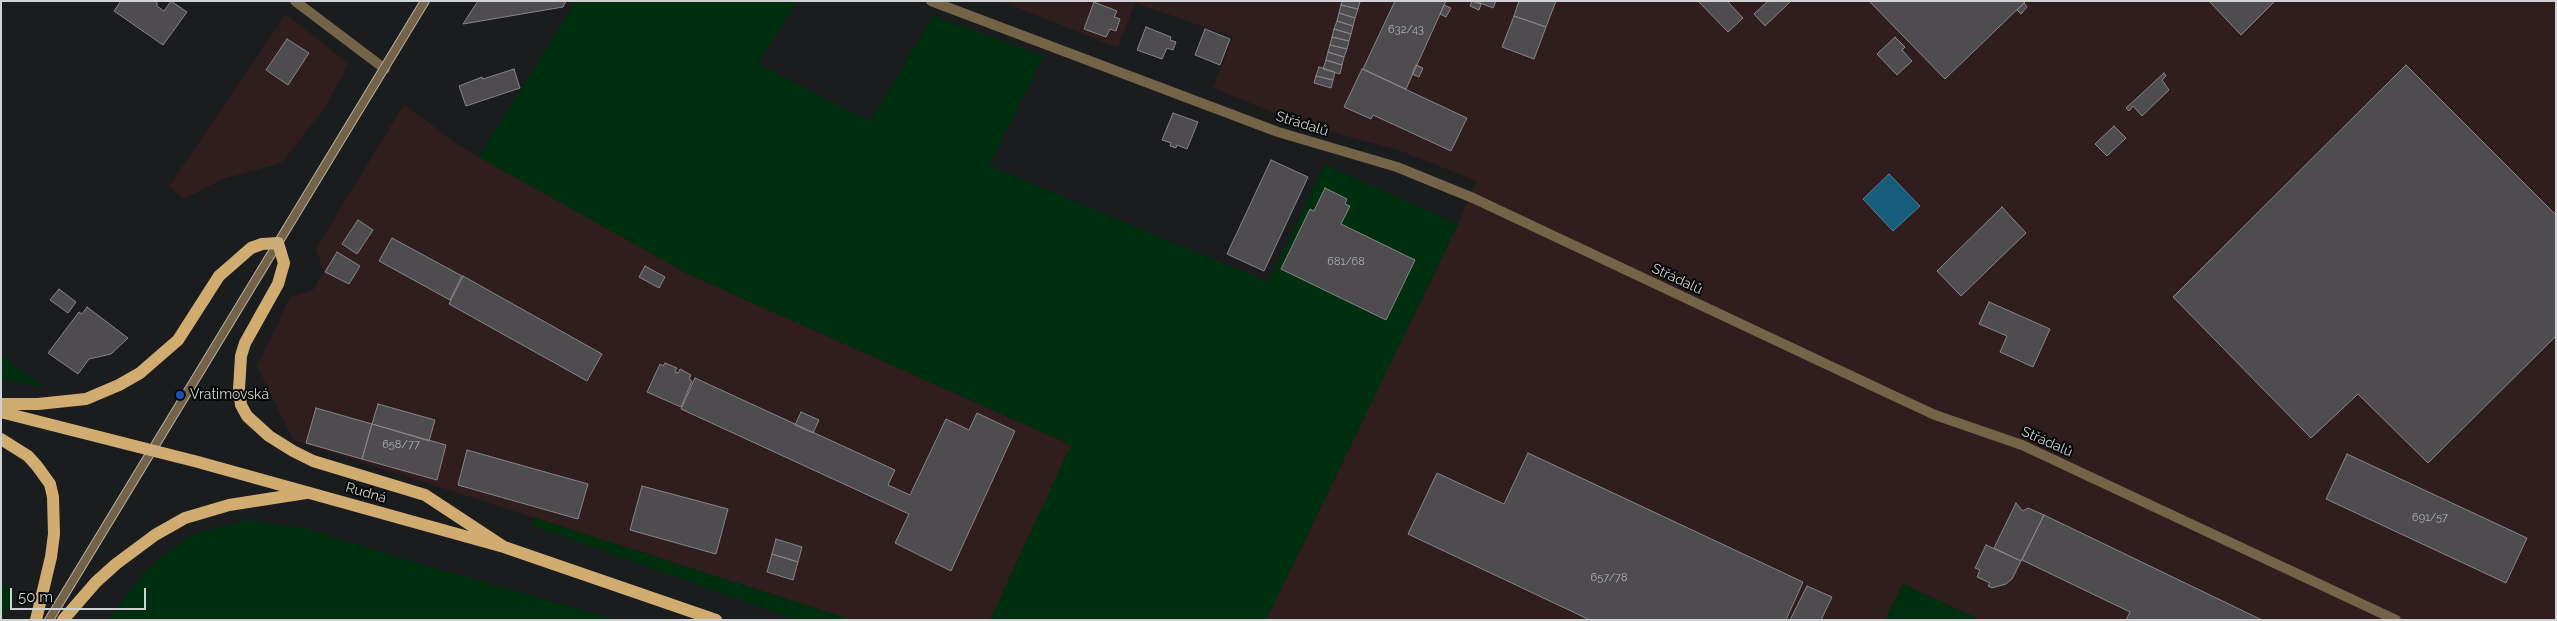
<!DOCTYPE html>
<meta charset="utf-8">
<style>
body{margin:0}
#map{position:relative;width:2557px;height:621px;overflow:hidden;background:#1a1c1e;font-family:Raleway,sans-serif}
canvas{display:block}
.frame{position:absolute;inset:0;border:2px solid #d0d1d3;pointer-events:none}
.scale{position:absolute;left:10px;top:588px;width:136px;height:22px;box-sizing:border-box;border:2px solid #d0d1d3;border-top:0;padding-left:6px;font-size:15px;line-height:18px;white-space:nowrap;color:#d0d1d3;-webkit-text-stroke:4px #060707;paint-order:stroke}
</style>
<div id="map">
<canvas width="2557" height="621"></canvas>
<div class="frame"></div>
<div class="scale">50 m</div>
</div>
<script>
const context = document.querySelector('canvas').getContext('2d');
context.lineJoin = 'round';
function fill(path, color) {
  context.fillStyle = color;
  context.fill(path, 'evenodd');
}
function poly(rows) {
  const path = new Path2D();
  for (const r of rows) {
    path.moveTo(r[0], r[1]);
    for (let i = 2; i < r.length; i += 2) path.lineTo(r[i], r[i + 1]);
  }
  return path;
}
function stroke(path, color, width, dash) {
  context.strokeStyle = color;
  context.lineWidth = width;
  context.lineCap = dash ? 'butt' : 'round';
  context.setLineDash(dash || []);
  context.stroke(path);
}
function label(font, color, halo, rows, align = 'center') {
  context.font = font + ' Raleway,sans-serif';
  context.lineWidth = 4;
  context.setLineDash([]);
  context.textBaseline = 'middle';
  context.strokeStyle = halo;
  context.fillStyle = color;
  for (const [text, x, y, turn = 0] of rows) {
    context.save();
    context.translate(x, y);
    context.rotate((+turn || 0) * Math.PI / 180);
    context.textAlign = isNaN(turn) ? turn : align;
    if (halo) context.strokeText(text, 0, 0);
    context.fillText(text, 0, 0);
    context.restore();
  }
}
fill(poly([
 [1001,1,2556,1,2556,620,1980,620,1903,584,1885,620,1266,620,1458,224,1477,181,1398,150,1301,124,1213,88,1233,37,1135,3,1118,48],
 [286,14,349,64,325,107,282,163,223,179,184,199,169,186],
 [404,104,458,145,688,274,1071,445,990,620,852,620,293,440,257,366,290,297,313,290,324,272,316,249]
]), '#301d1e');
fill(poly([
 [576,1,797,1,758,64,870,122,933,16,1044,56,989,166,1268,282,1325,165,1458,224,1266,620,990,620,1071,445,688,274,479,157],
 [1,355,45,388,1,378],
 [535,518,852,620,797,620,531,525],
 [247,520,307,529,437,569,618,620,108,620,146,570,192,535],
 [1,582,15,595,2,620,1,620],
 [1903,584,1980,620,1885,620]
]), '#002f0f');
const water = poly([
 [1889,174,1920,206,1893,231,1863,199,1889,174]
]);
fill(water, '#185c7c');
stroke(water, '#4f7f96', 1);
const building = poly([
 [121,1,157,1,157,6,164,11,171,1,187,12,163,45,114,11,121,1],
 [478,1,566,1,563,7,463,24,478,1],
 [1342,1,1356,1,1360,2,1358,9,1341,5,1342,1],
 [1395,1,1446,1,1406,89,1363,69,1395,1],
 [1472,1,1481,4,1479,10,1470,6,1472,1],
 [1475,1,1496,1,1493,8,1475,1],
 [1519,1,1556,1,1546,27,1514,16,1519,1],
 [1698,1,1727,1,1743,18,1728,32,1698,1],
 [1768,1,1791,1,1765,26,1754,14,1768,1],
 [1869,1,2026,1,1945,79,1869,1],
 [2209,1,2275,1,2241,35,2209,1],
 [1094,2,1117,11,1114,17,1120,19,1116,31,1110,29,1106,37,1084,29,1094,2],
 [2024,3,2027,7,2021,14,2017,10,2024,3],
 [1341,5,1358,9,1355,18,1339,13,1341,5],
 [1444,5,1451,8,1446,17,1440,14,1444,5],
 [1339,13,1355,18,1353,26,1337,21,1339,13],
 [1514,16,1546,27,1534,59,1502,47,1514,16],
 [1337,21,1353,26,1351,34,1334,29,1337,21],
 [1146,27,1171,37,1170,40,1176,42,1173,50,1167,48,1162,59,1137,50,1146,27],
 [1205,29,1230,39,1220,65,1195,55,1205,29],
 [1334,29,1351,34,1349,41,1332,37,1334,29],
 [1332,37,1349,41,1347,49,1330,45,1332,37],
 [1895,37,1905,47,1902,50,1912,61,1897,75,1877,54,1895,37],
 [287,39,309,53,288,85,266,70,287,39],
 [1330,45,1347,49,1344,57,1328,52,1330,45],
 [1328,52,1344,57,1342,65,1326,60,1328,52],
 [1326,60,1342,65,1340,74,1323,69,1326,60],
 [1416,65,1423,68,1419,77,1412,74,1416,65],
 [2406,65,2556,215,2556,336,2428,463,2358,394,2311,438,2173,297,2406,65],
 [1319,67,1335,72,1333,80,1316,76,1319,67],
 [514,69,520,88,466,106,459,86,482,77,483,79,514,69],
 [1362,69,1467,118,1451,151,1373,115,1371,119,1344,107,1362,69],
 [2164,73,2166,76,2162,80,2169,90,2142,116,2133,106,2129,111,2126,108,2164,73],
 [1316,76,1333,80,1331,88,1314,83,1316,76],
 [1173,113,1198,122,1187,149,1177,145,1176,148,1170,146,1171,143,1162,140,1173,113],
 [2114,126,2126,138,2107,156,2095,144,2114,126],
 [1271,160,1308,177,1264,271,1227,254,1271,160],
 [1325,188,1347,199,1345,204,1350,206,1341,224,1415,260,1386,320,1281,269,1310,209,1314,211,1325,188],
 [2002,207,2026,233,1961,296,1937,271,2002,207],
 [358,220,373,230,357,254,342,244,358,220],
 [392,238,462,276,450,300,379,261,392,238],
 [337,252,360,266,349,284,325,272,337,252],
 [645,266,665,277,659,288,639,277,645,266],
 [463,276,602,354,587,381,449,304,463,276],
 [59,289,76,302,68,313,50,300,59,289],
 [1989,302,2050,329,2033,367,2000,352,2007,336,1979,324,1989,302],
 [87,307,128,338,111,354,89,359,78,374,48,353,79,312,82,314,87,307],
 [665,363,677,368,675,372,678,373,680,369,691,375,689,379,692,381,681,407,647,392,660,364,663,366,665,363],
 [695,378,895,470,888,485,910,495,946,419,969,430,977,413,1015,431,951,571,895,543,909,514,681,409,695,378],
 [378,404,435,420,429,441,372,424,378,404],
 [316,408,372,424,362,459,306,443,316,408],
 [801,412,819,420,813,433,795,425,801,412],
 [372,424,446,445,437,480,362,459,372,424],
 [467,450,588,484,578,519,458,485,467,450],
 [1528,453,1803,582,1786,620,1590,620,1408,534,1437,473,1504,504,1528,453],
 [2347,454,2527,538,2506,583,2326,499,2347,454],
 [642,486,728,509,716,554,630,530,642,486],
 [2016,503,2023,511,2028,508,2044,515,2021,561,1994,548,2016,503],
 [2044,515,2262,620,2126,620,2130,612,2022,560,2044,515],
 [776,539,802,547,798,562,772,554,776,539],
 [1986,545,2021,561,2012,579,2006,584,1992,588,1988,586,1990,583,1977,577,1980,570,1975,568,1986,545],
 [772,554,798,562,793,580,767,572,772,554],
 [1807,586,1832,597,1821,620,1790,620,1807,586]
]);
fill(building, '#4e4c4f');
stroke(building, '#878589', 1);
stroke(poly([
 [295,1,385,69],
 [931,1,1278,132,1397,167,1473,198,1894,396,1935,415,2022,445,2396,620]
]), '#746347', 10);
stroke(poly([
 [49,620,425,1]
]), '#746347', 10);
stroke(poly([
 [1,404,38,404,86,399,119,385,140,373,178,340,219,276,251,248,262,244,278,243,284,263,278,284,245,343,241,356,239,389,241,405,247,416,269,436,293,451,313,461,425,495,504,547],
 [1,412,198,462,504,547,716,620],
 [1,439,28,456,37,466,50,484,53,497,54,534,51,557,36,620],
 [63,620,96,582,116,564,155,535,185,518,229,505,306,493]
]), '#d0ac70', 12);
stroke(poly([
 [44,620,420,1],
 [54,620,430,1]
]), '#afb0b2', 1);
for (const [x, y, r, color] of [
 [180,395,5,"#1a4fb4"]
]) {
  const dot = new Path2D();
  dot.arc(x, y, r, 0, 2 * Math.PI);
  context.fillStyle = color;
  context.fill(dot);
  stroke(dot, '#060707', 2);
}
label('11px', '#b0b0b2', null, [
 ["632/43",1406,30],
 ["681/68",1346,262],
 ["658/77",401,445],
 ["691/57",2430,518],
 ["657/78",1609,578]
]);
label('14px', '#d0d1d3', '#060707', [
 ["Střádalů",1302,124,17],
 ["Střádalů",1677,279,25],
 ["Střádalů",2047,442,24],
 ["Rudná",366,493,16]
]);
label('14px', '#d0d1d3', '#060707', [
 ["Vratimovská",190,395]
], 'left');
</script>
